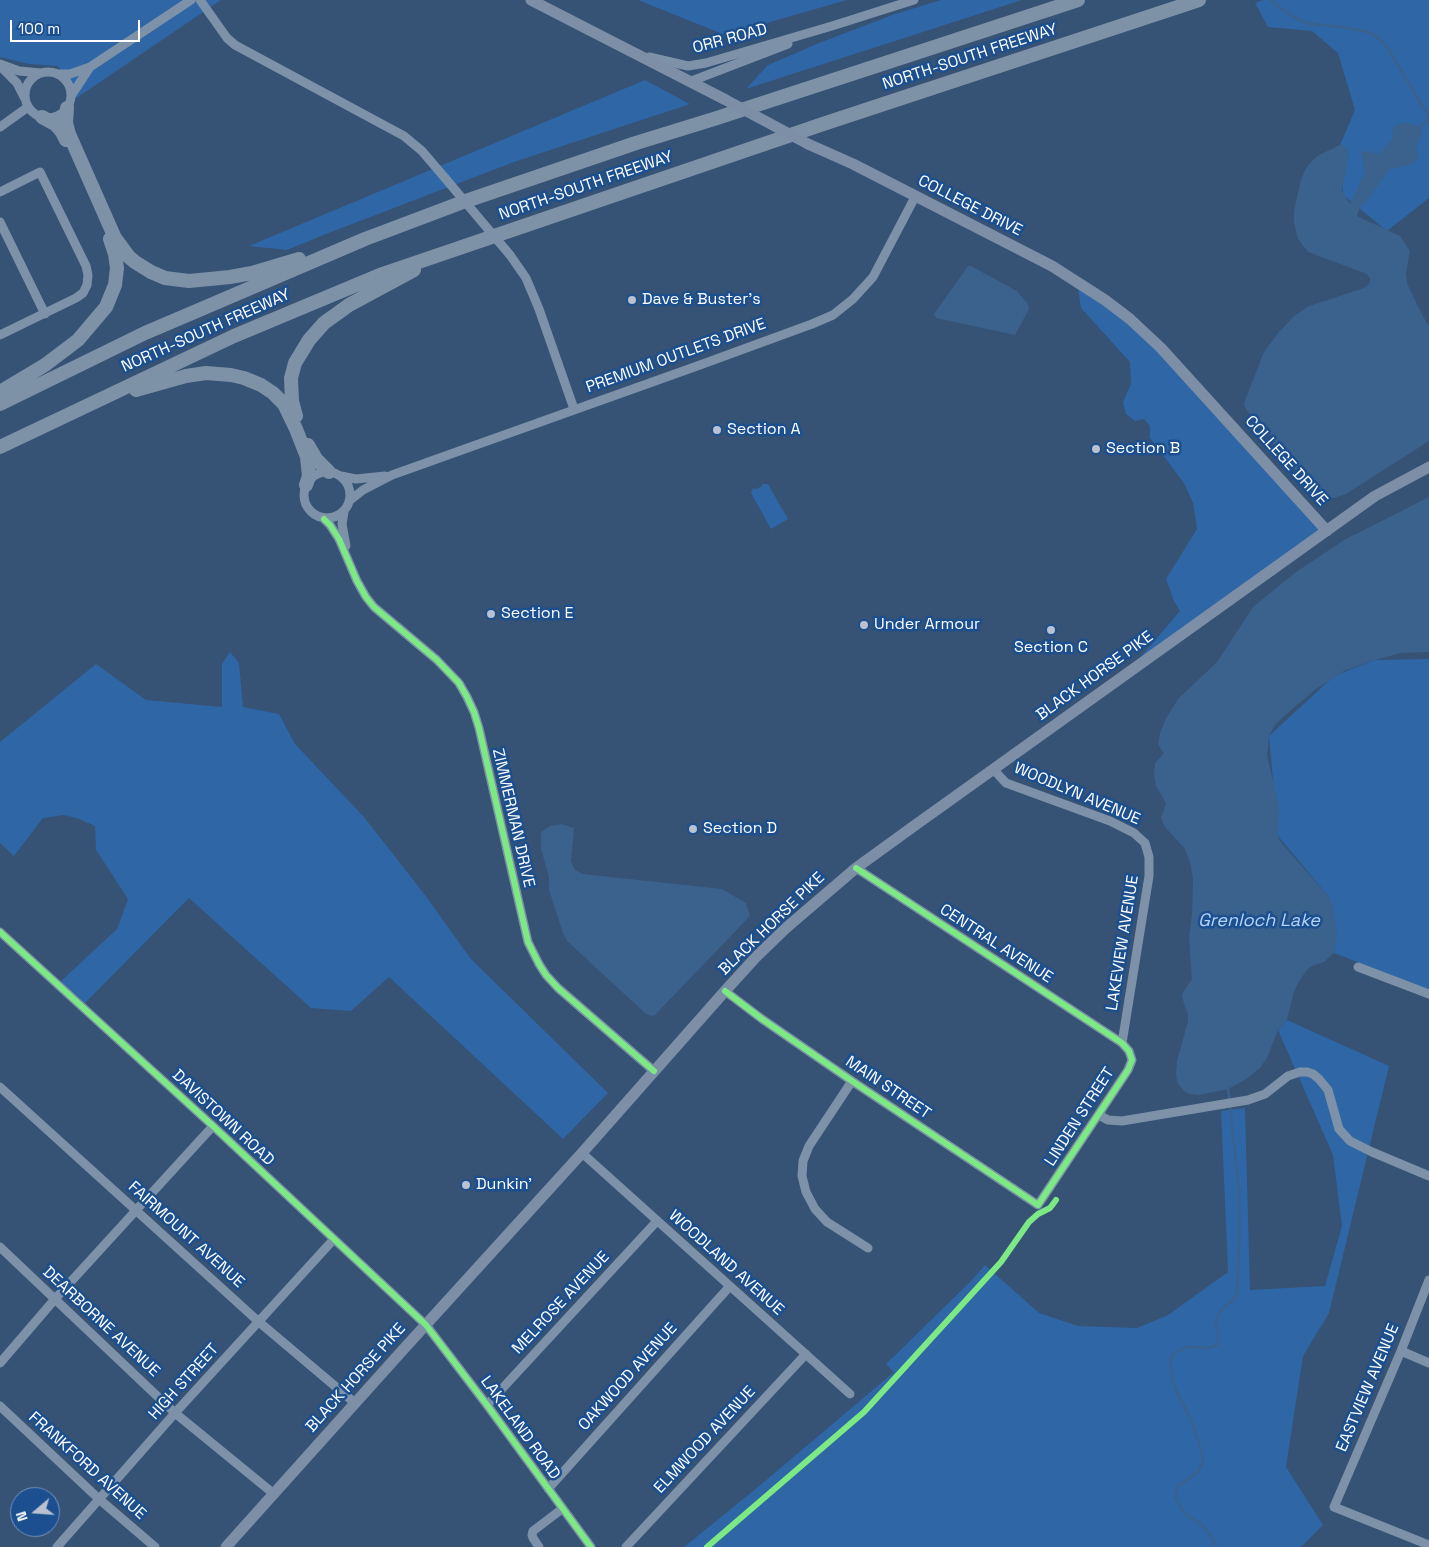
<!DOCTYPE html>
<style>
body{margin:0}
#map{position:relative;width:1429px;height:1547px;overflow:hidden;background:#365274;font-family:"Space Grotesk",sans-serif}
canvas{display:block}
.north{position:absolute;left:10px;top:1487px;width:50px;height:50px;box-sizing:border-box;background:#1b4f8f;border:1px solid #7695bc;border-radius:50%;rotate:252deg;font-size:14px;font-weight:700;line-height:20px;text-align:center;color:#fff}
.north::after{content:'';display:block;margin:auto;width:18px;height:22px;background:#b9c2ce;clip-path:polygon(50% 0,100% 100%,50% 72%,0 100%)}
.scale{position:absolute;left:10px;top:20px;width:130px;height:22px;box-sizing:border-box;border:2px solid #fff;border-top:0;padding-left:6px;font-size:15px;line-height:18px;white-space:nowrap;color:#fff;-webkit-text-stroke:4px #1b4f8f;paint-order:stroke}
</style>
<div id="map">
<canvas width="1429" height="1547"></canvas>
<div class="north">N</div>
<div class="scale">100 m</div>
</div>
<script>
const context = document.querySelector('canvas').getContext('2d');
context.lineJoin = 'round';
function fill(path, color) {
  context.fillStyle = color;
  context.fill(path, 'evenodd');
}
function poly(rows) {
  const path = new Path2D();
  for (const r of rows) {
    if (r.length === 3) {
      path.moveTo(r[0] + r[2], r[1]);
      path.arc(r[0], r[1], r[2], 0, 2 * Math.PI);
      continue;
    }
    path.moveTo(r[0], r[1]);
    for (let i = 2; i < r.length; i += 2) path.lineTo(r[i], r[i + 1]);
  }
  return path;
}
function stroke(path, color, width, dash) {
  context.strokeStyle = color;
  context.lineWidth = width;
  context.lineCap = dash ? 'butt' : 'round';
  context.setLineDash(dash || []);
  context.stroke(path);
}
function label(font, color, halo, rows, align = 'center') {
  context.font = font + ' "Space Grotesk",sans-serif';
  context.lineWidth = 5;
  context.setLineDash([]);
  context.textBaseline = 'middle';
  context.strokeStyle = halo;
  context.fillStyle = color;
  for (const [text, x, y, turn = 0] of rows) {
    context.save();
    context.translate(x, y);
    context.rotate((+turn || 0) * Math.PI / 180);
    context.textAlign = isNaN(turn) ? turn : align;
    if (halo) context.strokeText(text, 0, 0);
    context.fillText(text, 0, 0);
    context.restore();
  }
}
fill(poly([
 [0,0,221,0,75,99,58,66,29,64,0,57],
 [638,0,847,0,725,35],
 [941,0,1022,0,746,89,768,65,819,43,895,14],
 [1263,0,1429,0,1429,198,1387,231,1343,195,1340,145,1355,110,1338,53,1312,31,1268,27,1255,3],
 [645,80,690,104,514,162,326,234,287,250,249,246],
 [1077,282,1130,319,1327,531,1127,673,1180,611,1174,601,1166,579,1197,529,1193,503,1184,483,1150,438,1150,426,1144,419,1135,421,1126,414,1123,402,1131,384,1130,362,1081,308],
 [762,484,768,484,788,519,771,529,751,493,753,488,756,489,762,486],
 [230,652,239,663,243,707,279,714,295,744,364,817,425,895,471,959,608,1093,563,1139,389,977,351,1011,311,1008,189,898,85,1003,60,982,117,929,128,899,96,850,95,826,77,818,64,815,43,818,14,856,0,843,0,742,96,664,146,700,222,707,222,664],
 [1429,659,1429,990,1334,953,1329,897,1278,836,1269,736,1334,676,1375,660],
 [1287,1020,1389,1066,1329,1313,1303,1356,1286,1467,1323,1525,1301,1547,684,1547,758,1487,894,1372,886,1364,972,1280,985,1265,1039,1313,1078,1326,1137,1328,1168,1315,1228,1272,1221,1111,1245,1108,1250,1290,1325,1286,1342,1226,1333,1155,1278,1030]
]), '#2f66a5');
fill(poly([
 [1406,123,1419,126,1421,129,1422,134,1418,142,1416,147,1418,157,1415,162,1410,165,1390,169,1367,200,1360,207,1357,216,1400,236,1410,251,1406,273,1407,283,1421,313,1429,326,1429,441,1346,494,1334,498,1325,497,1312,488,1274,446,1267,426,1249,413,1245,407,1244,403,1264,352,1278,333,1294,316,1309,306,1364,288,1369,284,1370,279,1367,274,1308,252,1298,239,1294,223,1294,211,1300,184,1304,172,1308,165,1317,156,1340,145,1343,145,1347,150,1349,156,1342,188,1342,192,1350,204,1365,172,1361,152,1370,151,1372,153,1377,154,1382,151,1392,140,1393,135,1392,131,1395,125],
 [968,266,971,266,1017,291,1028,304,1029,309,1015,335,936,318,934,314],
 [1429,497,1429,652,1401,653,1375,660,1344,671,1316,689,1292,709,1275,725,1269,736,1267,755,1279,806,1278,836,1280,841,1329,897,1333,907,1337,936,1334,953,1324,962,1312,966,1307,970,1298,983,1294,992,1287,1020,1278,1030,1267,1058,1260,1068,1245,1080,1228,1089,1199,1095,1190,1094,1184,1091,1179,1085,1177,1082,1176,1073,1177,1061,1188,1021,1188,1015,1183,1000,1182,994,1192,979,1189,938,1192,913,1193,879,1190,862,1185,849,1165,827,1161,818,1166,803,1156,786,1154,775,1155,763,1164,753,1158,744,1160,733,1166,718,1178,699,1217,662,1253,607,1296,572,1344,540],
 [562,824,574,828,571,861,575,870,583,874,722,889,746,903,750,916,654,1016,646,1014,567,941,563,933,549,890,549,878,541,848,541,832,550,826]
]), '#3b618d');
stroke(poly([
 [1270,0,1290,15,1309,24,1343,27,1368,32,1374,35,1386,45,1429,117],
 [1418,129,1429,119],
 [1216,1547,1211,1536,1201,1524,1187,1515,1181,1508,1175,1496,1178,1486,1197,1473,1203,1462,1202,1454,1193,1424,1174,1386,1172,1377,1170,1361,1173,1354,1186,1347,1208,1348,1217,1345,1219,1337,1216,1326,1216,1319,1222,1309,1233,1300,1237,1293,1239,1244,1239,1191,1228,1087]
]), '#3b618d', 2.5);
stroke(poly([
 [200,0,227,38,235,45,404,136,422,151,445,178],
 [649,57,688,66,706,63,832,26,914,0],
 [0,64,19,71,41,73],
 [0,66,17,83,24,97],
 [48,95,23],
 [57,74,70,74,90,67,191,0],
 [689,82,788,44],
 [71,96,90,67],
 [0,127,28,107],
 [0,192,40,172,86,266,88,275,87,285,83,293,76,298,0,335],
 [0,222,45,314],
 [510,255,526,278,539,309,574,409],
 [327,495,23],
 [341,476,356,479,385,476],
 [349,501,363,490,392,475,700,365,812,324,833,315,853,299,873,277,915,197],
 [344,512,342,524,346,546],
 [324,519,330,525,339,539,357,581,366,597,374,607,437,660,459,683,467,697,474,712,479,728,528,942,539,964,546,975,558,988,654,1071],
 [993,769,1006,783,1110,821,1134,833,1145,843,1149,857,1149,876,1122,1043],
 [0,932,213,1126,426,1325,487,1405,591,1547],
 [1358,967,1429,994],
 [725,991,762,1019,852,1081,1038,1205,1128,1070,1132,1060,1129,1051,1122,1043,856,868],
 [852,1081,809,1146,803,1161,802,1176,806,1192,815,1209,827,1222,868,1248],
 [0,1087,259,1322,355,1403],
 [1099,1115,1108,1120,1122,1121,1248,1100,1265,1094,1288,1076,1300,1072,1307,1072,1313,1074,1319,1079,1328,1090,1339,1129,1350,1141,1372,1152,1429,1176],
 [582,1153,850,1394],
 [0,1247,175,1413,274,1494],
 [1429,1280,1401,1351,1334,1507,1429,1545],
 [1401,1351,1429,1363],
 [0,1363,55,1299,213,1126],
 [487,1405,657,1221],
 [0,1406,99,1499,155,1547],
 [548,1489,730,1286],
 [57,1547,175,1413,334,1239],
 [539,1547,533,1538,532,1535,533,1531,562,1509],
 [626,1547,806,1354]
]), '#7d92a8', 9);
stroke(poly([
 [531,0,724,99],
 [808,144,853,164,1052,266,1105,300,1130,319,1161,348,1327,531],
 [226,1547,401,1352,582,1153,725,991,756,957,786,928,856,868,914,826,1375,496,1429,467]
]), '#7d8ea7', 11);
stroke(poly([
 [67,108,66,123,69,134,115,238,129,257,135,262,151,272,165,278,189,281,230,277,252,273,299,259],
 [42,117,55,124,62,132,66,140],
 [136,390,186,376,206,373,231,375,244,378,261,385,273,393,284,404,296,429,307,457,309,476,306,485],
 [0,392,45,365,78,340,106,307,115,285,117,268,115,254,110,239],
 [0,404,145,333,192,313,365,239,463,202,636,143,717,118,1078,0],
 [296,416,292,401,291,378,295,363,309,340,324,323,349,305,414,270],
 [308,445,316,459,329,472],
 [0,447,234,336,380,275,823,124,1199,0]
]), '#7e92a7', 14);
stroke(poly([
 [445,178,510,255]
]), '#7d92a8', 9);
stroke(poly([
 [724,99,808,144]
]), '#7d8ea7', 11);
stroke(poly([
 [324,519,330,525,339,539,357,581,366,597,374,607,437,660,459,683,467,697,474,712,479,728,528,942,539,964,546,975,558,988,654,1071],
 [0,932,213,1126,426,1325,487,1405,591,1547],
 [725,991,762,1019,852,1081,1038,1205,1128,1070,1132,1060,1129,1051,1122,1043,856,868],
 [707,1547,864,1412,1001,1262,1029,1222,1038,1214,1050,1208,1056,1200]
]), '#7ce984', 6);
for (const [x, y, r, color] of [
 [632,300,5,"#b9c2ce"],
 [717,430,5,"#b9c2ce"],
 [1096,449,5,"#b9c2ce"],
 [491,614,5,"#b9c2ce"],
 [864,625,5,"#b9c2ce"],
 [1051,630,5,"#b9c2ce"],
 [693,829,5,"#b9c2ce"],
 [466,1185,5,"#b9c2ce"]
]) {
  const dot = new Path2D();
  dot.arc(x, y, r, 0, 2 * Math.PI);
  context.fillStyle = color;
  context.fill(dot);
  stroke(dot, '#1b4f8f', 2);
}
label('16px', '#fff', '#1b4f8f', [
 ["ORR ROAD",730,39,-15],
 ["NORTH-SOUTH FREEWAY",970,57,-18],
 ["NORTH-SOUTH FREEWAY",586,186,-19],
 ["COLLEGE DRIVE",970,206,27],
 ["NORTH-SOUTH FREEWAY",206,331,-24],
 ["PREMIUM OUTLETS DRIVE",676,356,-20],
 ["COLLEGE DRIVE",1286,461,48],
 ["BLACK HORSE PIKE",1095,676,-36],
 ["WOODLYN AVENUE",1077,794,23],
 ["ZIMMERMAN DRIVE",513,818,77],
 ["BLACK HORSE PIKE",772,924,-44],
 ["LAKEVIEW AVENUE",1123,943,-81],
 ["CENTRAL AVENUE",996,944,33],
 ["MAIN STREET",888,1088,34],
 ["LINDEN STREET",1080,1117,-57],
 ["DAVISTOWN ROAD",223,1118,43],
 ["FAIRMOUNT AVENUE",186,1235,42],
 ["WOODLAND AVENUE",726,1263,42],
 ["MELROSE AVENUE",561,1303,-47],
 ["DEARBORNE AVENUE",101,1322,43],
 ["OAKWOOD AVENUE",628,1377,-48],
 ["BLACK HORSE PIKE",356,1378,-48],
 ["HIGH STREET",184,1382,-48],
 ["EASTVIEW AVENUE",1368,1388,-67],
 ["LAKELAND ROAD",520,1428,54],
 ["ELMWOOD AVENUE",705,1440,-47],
 ["FRANKFORD AVENUE",87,1466,42]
]);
label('16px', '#fff', '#1b4f8f', [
 ["Dave & Buster's",642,300],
 ["Section A",727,430],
 ["Section B",1106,449],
 ["Section E",501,614],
 ["Under Armour",874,625],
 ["Section C",1051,648,"center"],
 ["Section D",703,829],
 ["Dunkin'",476,1185]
], 'left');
label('italic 18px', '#b5d3f5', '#1b4f8f', [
 ["Grenloch Lake",1259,921]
]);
</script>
